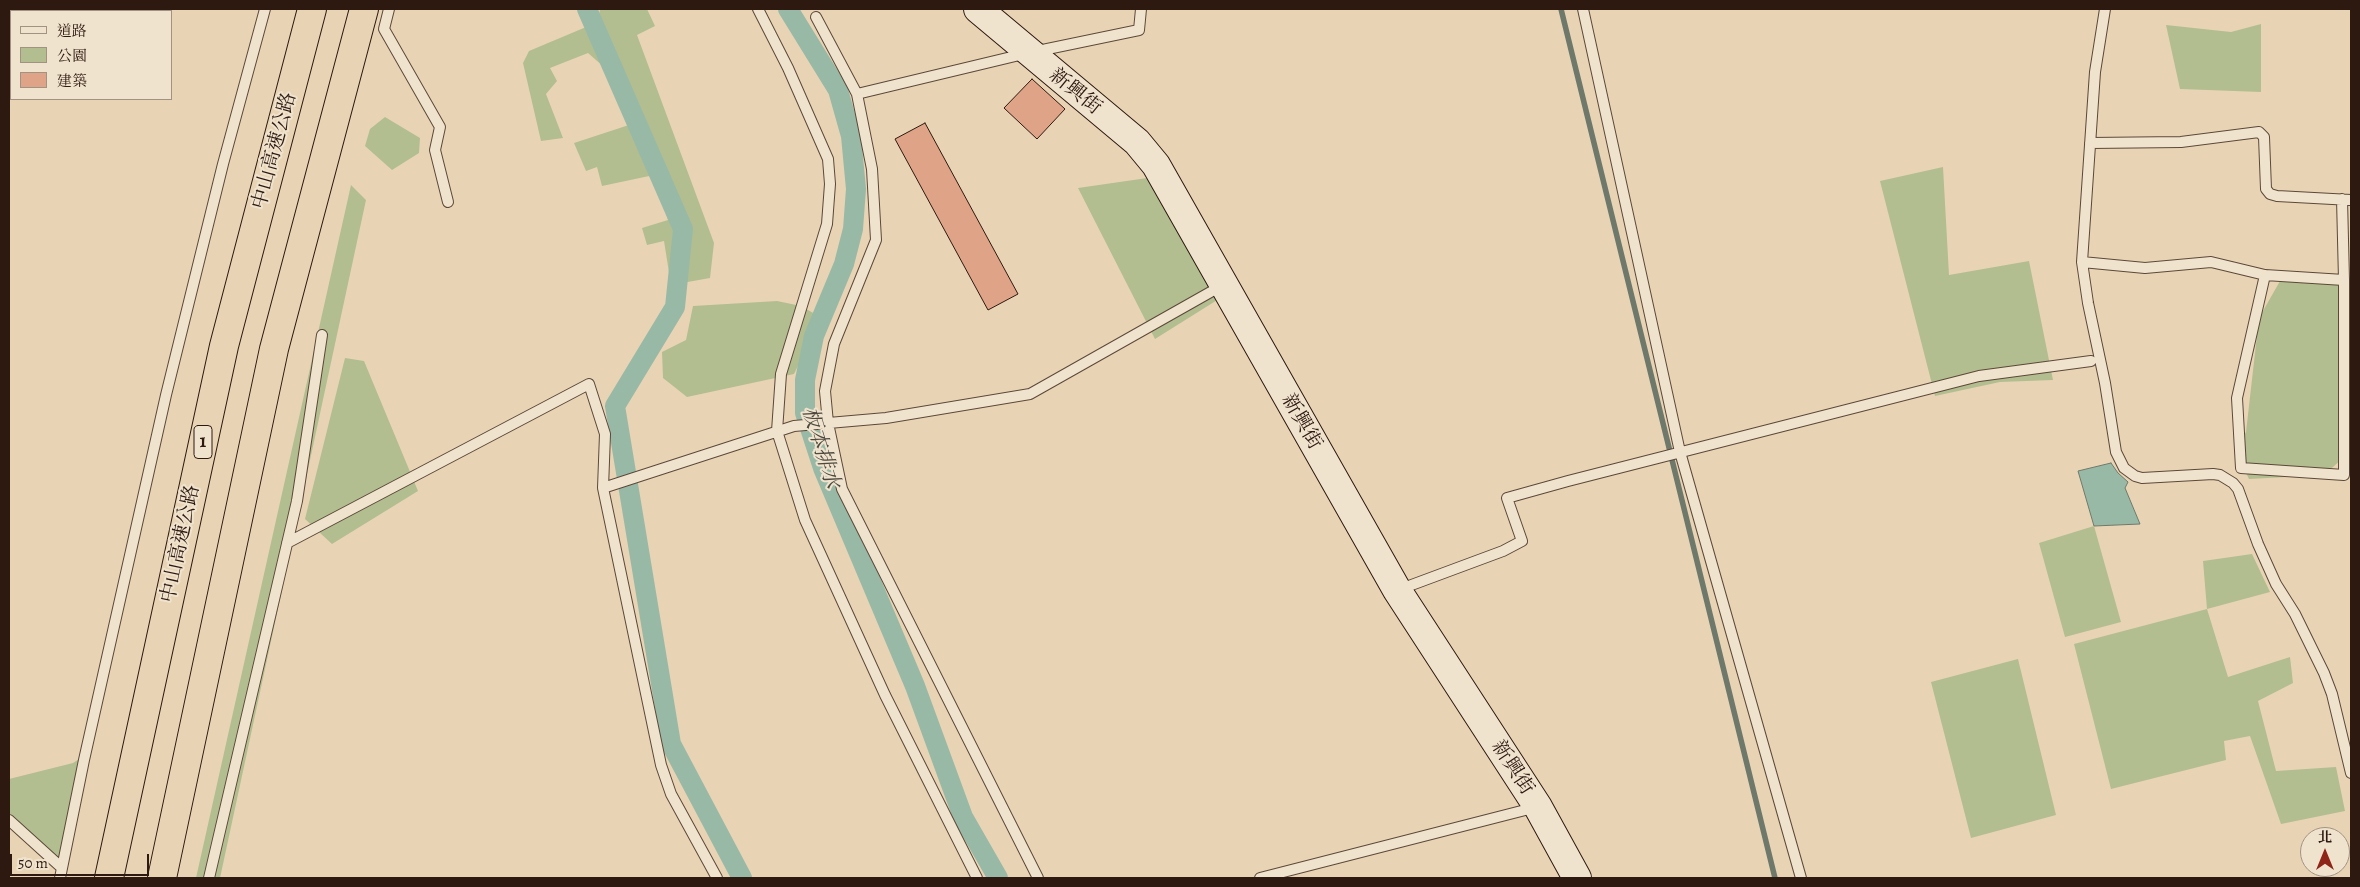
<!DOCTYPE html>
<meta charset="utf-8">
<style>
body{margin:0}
#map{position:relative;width:2360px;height:887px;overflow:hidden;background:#e8d4b4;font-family:Alegreya,"Noto Serif TC",serif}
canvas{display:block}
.frame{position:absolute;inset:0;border:10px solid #2d1910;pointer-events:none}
.legend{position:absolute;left:10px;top:10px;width:162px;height:90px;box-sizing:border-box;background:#f0e3ce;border:1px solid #a29282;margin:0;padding:6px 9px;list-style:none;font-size:15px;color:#2d1910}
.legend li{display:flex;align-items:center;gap:10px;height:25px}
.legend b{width:25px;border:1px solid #a29282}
.north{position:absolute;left:2300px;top:827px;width:50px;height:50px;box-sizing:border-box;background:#f0e3ce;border:1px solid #a29282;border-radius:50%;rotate:0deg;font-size:14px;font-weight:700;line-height:20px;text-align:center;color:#2d1910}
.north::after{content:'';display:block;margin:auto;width:18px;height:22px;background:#8f2418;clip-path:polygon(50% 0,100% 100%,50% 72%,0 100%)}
.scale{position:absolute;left:10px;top:854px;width:139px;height:22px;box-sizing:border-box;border:2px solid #2d1910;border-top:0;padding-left:6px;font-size:15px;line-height:18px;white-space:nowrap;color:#2d1910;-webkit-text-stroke:4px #f0e3ce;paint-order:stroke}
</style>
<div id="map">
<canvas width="2360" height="887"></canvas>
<div class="frame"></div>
<ul class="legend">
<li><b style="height:6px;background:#f0e3ce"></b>道路</li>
<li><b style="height:14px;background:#b2be90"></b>公園</li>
<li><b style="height:14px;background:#dfa388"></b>建築</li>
</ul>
<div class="north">北</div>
<div class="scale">50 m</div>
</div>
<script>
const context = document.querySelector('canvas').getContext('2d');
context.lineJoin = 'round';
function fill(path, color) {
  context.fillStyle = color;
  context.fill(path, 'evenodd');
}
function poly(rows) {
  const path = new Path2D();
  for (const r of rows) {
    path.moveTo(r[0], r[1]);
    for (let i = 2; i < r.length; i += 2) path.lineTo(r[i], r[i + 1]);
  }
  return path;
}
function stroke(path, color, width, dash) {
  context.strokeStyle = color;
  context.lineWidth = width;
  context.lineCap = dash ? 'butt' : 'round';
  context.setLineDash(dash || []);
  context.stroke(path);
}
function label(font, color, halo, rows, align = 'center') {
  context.font = font + ' Alegreya,"Noto Serif TC",serif';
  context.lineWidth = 4;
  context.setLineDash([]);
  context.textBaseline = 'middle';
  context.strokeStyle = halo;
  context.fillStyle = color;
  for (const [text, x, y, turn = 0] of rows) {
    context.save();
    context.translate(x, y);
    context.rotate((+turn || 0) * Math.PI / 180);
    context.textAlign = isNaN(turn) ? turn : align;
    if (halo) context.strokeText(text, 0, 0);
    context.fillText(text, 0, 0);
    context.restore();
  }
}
fill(poly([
 [600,9,647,9,655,26,637,35,714,243,710,278,671,285,664,241,647,245,642,228,668,220,654,175,602,186,597,167,586,171,574,143,632,124,613,75,588,53,550,68,557,81,546,94,563,138,541,141,523,63,529,51,598,22],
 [2261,24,2261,92,2180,89,2166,25,2231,32],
 [385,117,420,138,419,153,392,170,365,146,370,129],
 [1943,167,1949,275,2029,261,2053,380,2000,382,1935,396,1880,181],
 [1168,175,1230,292,1155,339,1078,188],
 [351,185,366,200,220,878,196,878],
 [2340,277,2351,423,2351,451,2324,475,2249,479,2235,450,2246,432,2259,318,2280,281],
 [777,301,801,306,822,318,794,374,687,397,663,378,662,352,686,340,693,306],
 [345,358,364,361,418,491,332,544,305,519],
 [2094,526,2121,622,2065,637,2039,543],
 [2252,554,2270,592,2207,609,2228,677,2290,657,2293,683,2258,701,2276,771,2336,767,2345,811,2281,824,2250,736,2224,741,2226,760,2111,789,2074,644,2207,609,2203,561],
 [2018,659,2056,815,1971,838,1931,682],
 [90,752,71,849,59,860,9,817,9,779,73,763]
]), '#b2be90');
const water = poly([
 [2111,463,2118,473,2128,482,2125,488,2140,524,2094,526,2078,471,2111,463]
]);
fill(water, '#99b9a7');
stroke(water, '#6e796b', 1);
stroke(poly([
 [1561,9,1775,878]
]), '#6e796b', 5.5);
stroke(poly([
 [587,9,683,229,675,307,615,406,671,744,742,878],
 [788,9,838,90,851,136,856,189,853,229,844,264,814,336,805,380,805,413,823,468,915,686,963,817,998,878]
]), '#99b9a7', 20);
const building = poly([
 [1032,79,1065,109,1037,139,1004,108,1032,79],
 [925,123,1018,294,988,310,895,139,925,123]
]);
fill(building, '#dfa388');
stroke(building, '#2d1910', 1);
const lane = poly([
 [389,9,384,29,440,127,435,150,448,202],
 [758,9,788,68,828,159,830,184,827,224,781,374,777,431,805,520,885,695,977,878],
 [1583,9,1680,452,1801,878],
 [2105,9,2095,72,2082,262,2088,303,2105,383,2116,452,2124,468,2135,476,2142,478,2213,474,2220,475,2233,483,2238,489,2258,544,2276,584,2295,614,2324,673,2332,694,2351,773],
 [48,11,53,9],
 [816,17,857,94,872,169,876,240,834,344,825,391,828,423,842,489,1038,878],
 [9,34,11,33],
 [857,94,1028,53,1139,30,1141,9],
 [2090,143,2181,142,2259,132,2264,137,2266,189,2270,194,2277,196,2351,200],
 [2082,262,2145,268,2211,262,2265,275,2344,280],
 [2265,275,2237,398,2241,468,2344,475,2344,280,2342,199],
 [603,488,661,765,671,794,717,878],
 [287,543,589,384,605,434,603,488,794,426,886,418,1030,394,1223,285],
 [1398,590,1503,551,1522,541,1507,498,1568,481,1979,376,2091,361],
 [9,820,62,868],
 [60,878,84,760,166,395,223,164,265,9],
 [209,878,297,501,322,335],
 [1260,878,1537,807]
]);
const secondary = poly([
 [978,9,1137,142,1156,165,1397,590,1538,807,1577,878]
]);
const highway = poly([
 [109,878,224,346,312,9],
 [162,878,274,349,364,9]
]);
stroke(lane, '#5c4839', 12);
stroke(secondary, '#2d1910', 30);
stroke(highway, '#2d1910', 30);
stroke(lane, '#f0e3ce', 10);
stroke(secondary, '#f0e3ce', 28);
stroke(highway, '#e8d4b4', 28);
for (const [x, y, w] of [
 [203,442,18]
]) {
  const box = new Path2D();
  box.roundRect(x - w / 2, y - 16.5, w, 33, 4);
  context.fillStyle = '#f0e3ce';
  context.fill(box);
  stroke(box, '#2d1910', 1);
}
label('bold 19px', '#2d1910', null, [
 ["1",203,442]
]);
label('20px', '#2d1910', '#f0e3ce', [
 ["新興街",1075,92,39],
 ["中山高速公路",275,151,-75],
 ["新興街",1301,422,60],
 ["中山高速公路",181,544,-78],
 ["新興街",1512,768,57]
]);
label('italic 21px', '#4d493d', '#f0e3ce', [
 ["板本排水",820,448,73]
]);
</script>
